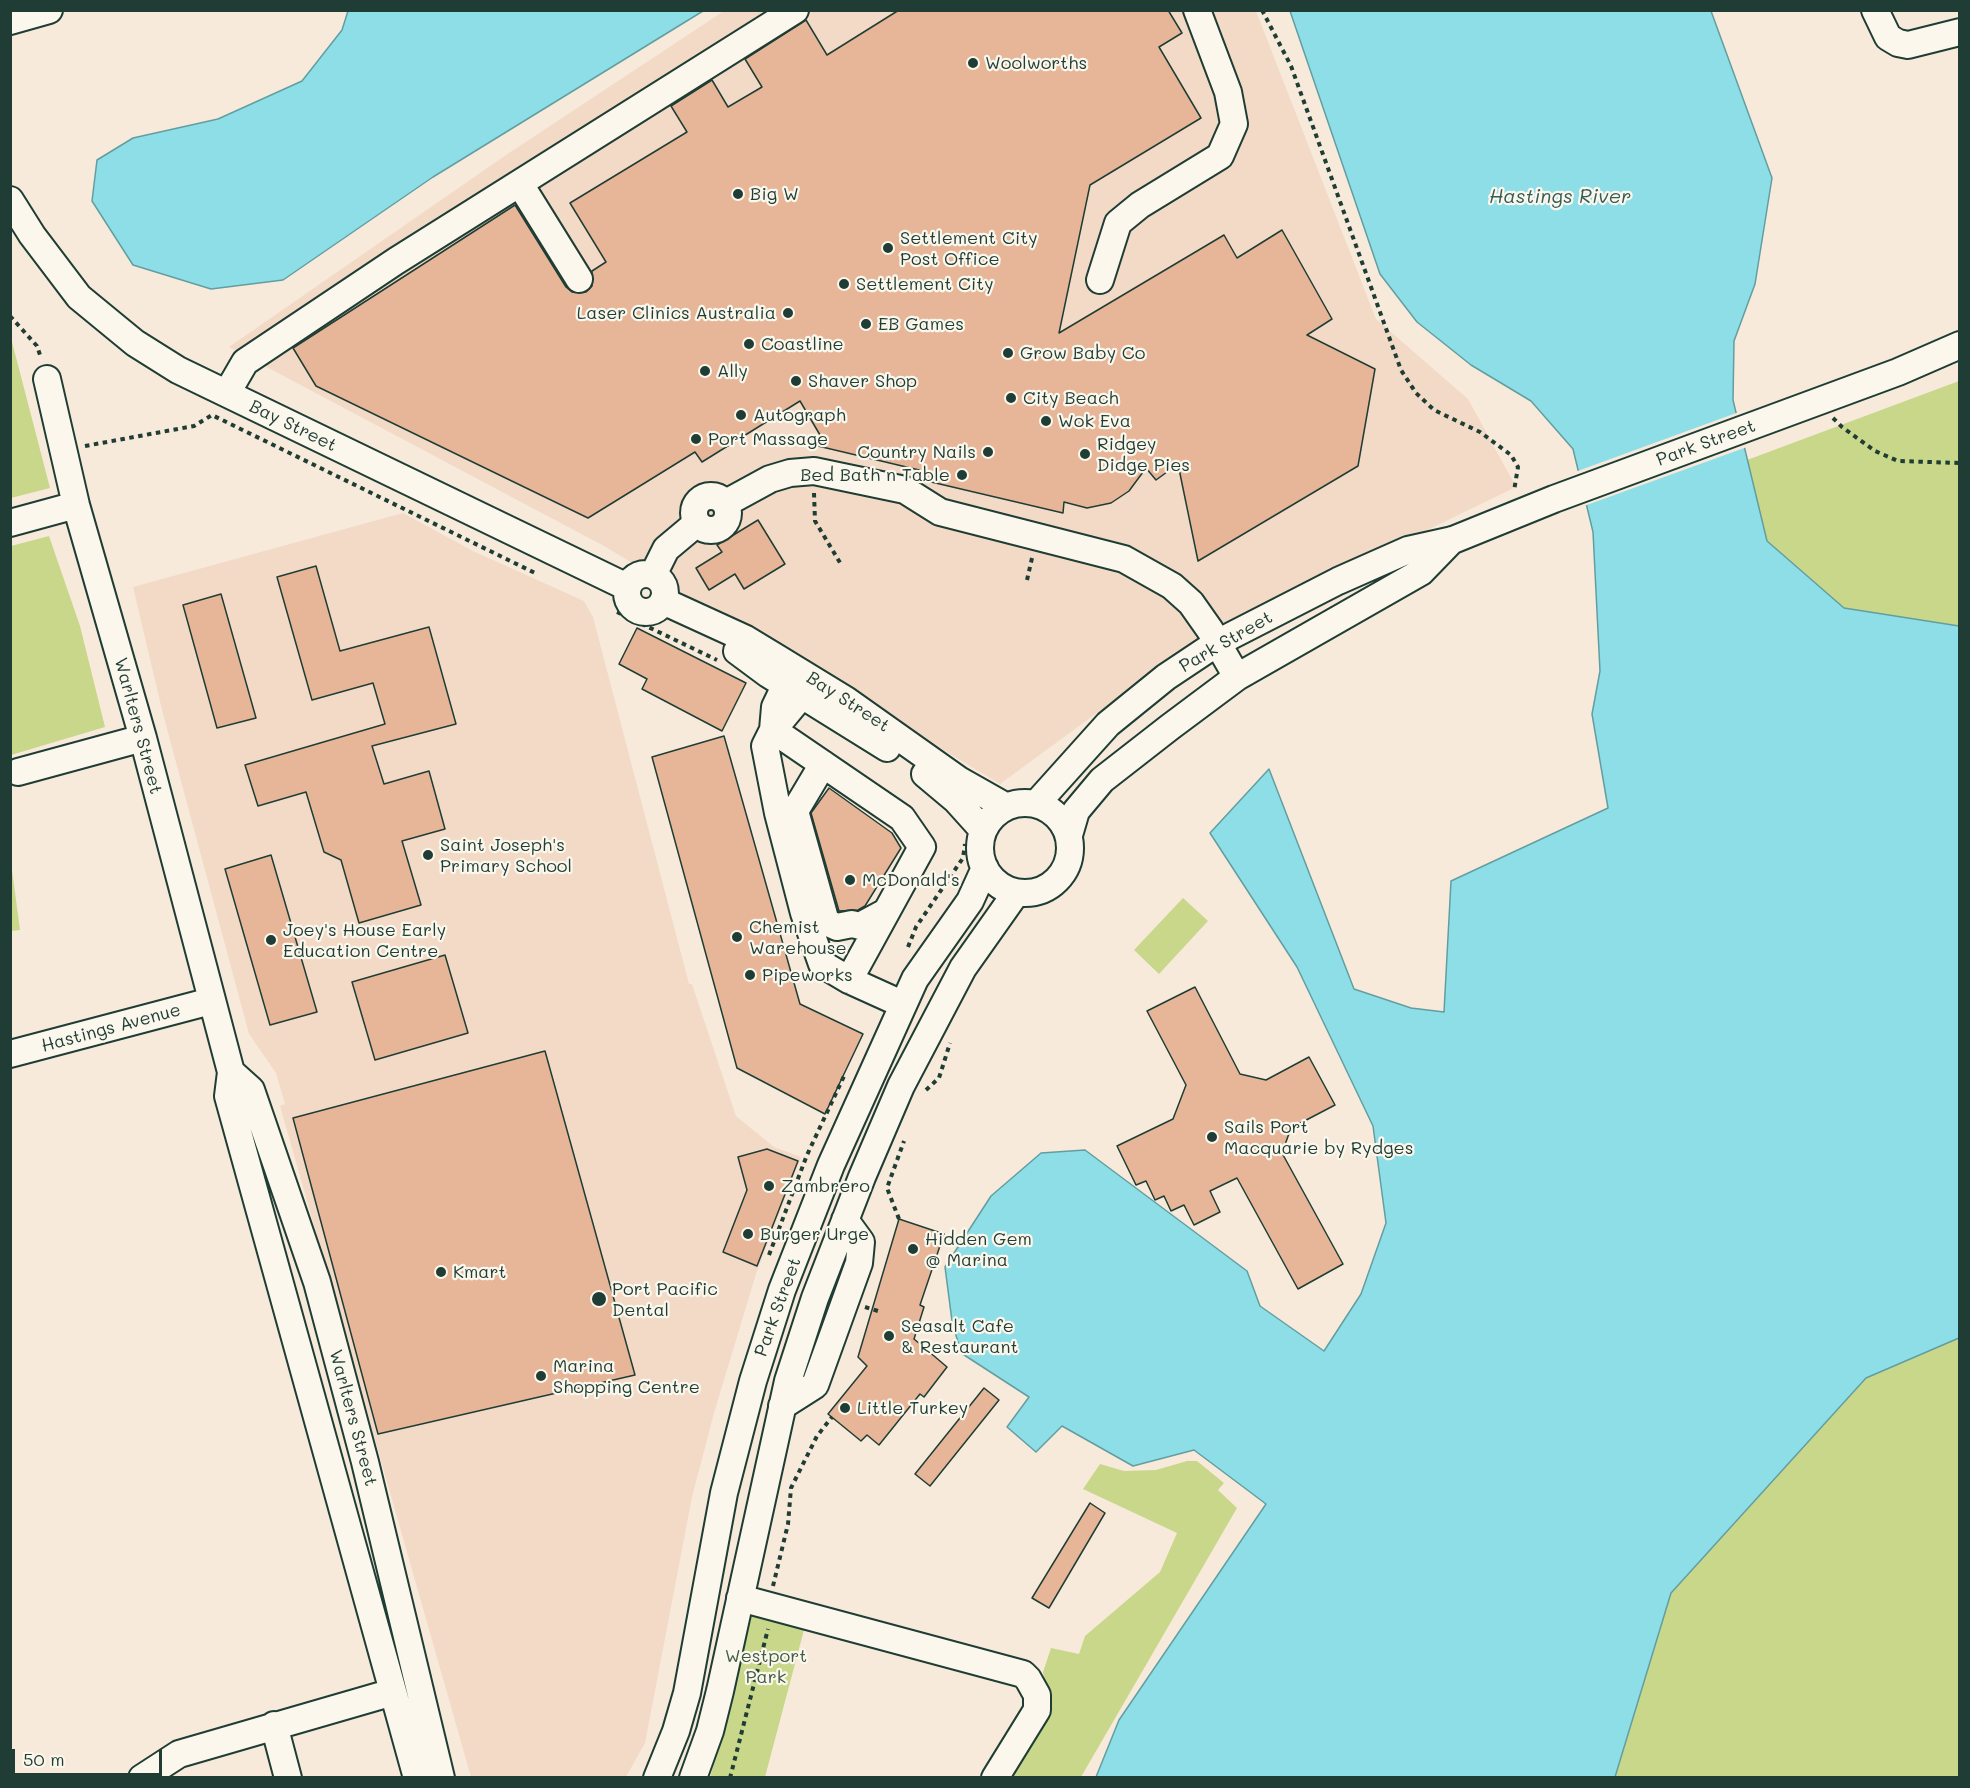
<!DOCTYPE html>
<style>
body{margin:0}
#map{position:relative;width:1970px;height:1788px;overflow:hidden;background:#f7eadb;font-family:Mali,sans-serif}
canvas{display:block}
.frame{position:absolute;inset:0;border:12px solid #1f3d34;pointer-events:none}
.scale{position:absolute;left:12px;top:1749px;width:150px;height:27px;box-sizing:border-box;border:3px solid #1f3d34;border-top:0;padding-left:8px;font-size:18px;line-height:21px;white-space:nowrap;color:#1f3d34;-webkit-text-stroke:4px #fbf7ec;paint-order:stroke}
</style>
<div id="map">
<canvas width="1970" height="1788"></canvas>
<div class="frame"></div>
<div class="scale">50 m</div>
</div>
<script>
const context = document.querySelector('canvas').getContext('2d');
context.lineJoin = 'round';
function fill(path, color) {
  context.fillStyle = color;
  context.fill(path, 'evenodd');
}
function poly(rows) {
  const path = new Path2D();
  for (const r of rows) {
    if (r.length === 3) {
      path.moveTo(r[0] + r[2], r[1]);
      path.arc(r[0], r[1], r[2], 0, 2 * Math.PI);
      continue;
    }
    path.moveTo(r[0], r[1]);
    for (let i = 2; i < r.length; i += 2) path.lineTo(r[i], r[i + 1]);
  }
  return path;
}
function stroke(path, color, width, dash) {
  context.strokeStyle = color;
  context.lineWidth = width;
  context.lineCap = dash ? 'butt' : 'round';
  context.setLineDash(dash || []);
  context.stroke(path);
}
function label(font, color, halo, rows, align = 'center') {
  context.font = font + ' Mali,sans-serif';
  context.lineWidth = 4.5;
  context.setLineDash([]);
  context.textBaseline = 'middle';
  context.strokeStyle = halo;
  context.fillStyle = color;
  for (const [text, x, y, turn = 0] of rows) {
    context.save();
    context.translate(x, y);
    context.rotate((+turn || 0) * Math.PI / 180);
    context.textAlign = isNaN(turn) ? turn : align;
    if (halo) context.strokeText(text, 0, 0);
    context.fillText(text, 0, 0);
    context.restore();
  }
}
fill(poly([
 [724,11,1256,11,1376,319,1468,399,1516,487,1188,646,1000,784,604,546,229,347,506,155],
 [403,513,473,551,584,601,593,617,689,984,692,984,736,1116,774,1147,801,1157,756,1274,714,1413,692,1497,645,1743,626,1777,471,1777,280,1106,285,1104,276,1073,249,1034,163,714,133,587]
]), '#f2dac7');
fill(poly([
 [11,338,50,488,11,498,10,498],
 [1959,381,1959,626,1844,608,1767,541,1747,460],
 [49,536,80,626,105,727,11,755,11,546],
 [10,855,20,930,11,931,10,931],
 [1183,898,1208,921,1159,974,1134,950],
 [1959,1338,1959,1777,1615,1778,1671,1593,1866,1378],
 [1187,1461,1197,1461,1224,1483,1218,1490,1237,1508,1081,1777,1005,1778,1046,1691,1043,1672,1051,1648,1079,1654,1085,1636,1160,1572,1177,1533,1083,1489,1100,1464,1124,1471,1156,1470],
 [752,1614,805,1626,765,1777,710,1778]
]), '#c9d78b');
const water = poly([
 [348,11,348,10,703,11,433,177,283,280,211,289,133,265,92,201,97,160,133,138,218,119,302,81,342,30,348,11],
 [1290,11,1711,11,1772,178,1755,284,1734,341,1733,400,1767,541,1844,608,1959,626,1959,1338,1866,1378,1671,1593,1615,1777,1096,1777,1119,1720,1266,1504,1194,1450,1133,1466,1062,1426,1036,1452,1007,1427,1029,1397,961,1353,952,1321,945,1267,991,1196,1041,1153,1085,1150,1247,1271,1260,1306,1324,1351,1361,1294,1386,1223,1373,1126,1297,967,1210,833,1269,769,1354,989,1411,1008,1444,1012,1451,881,1608,808,1592,714,1600,671,1593,532,1573,449,1531,401,1471,365,1417,322,1380,274,1290,11]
]);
fill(water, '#8edee8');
stroke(water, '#629ea0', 1.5);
fill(poly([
 [1739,412,1747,447,1584,506,1575,472]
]), '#f7eadb');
const building = poly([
 [899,10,1168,10,1182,33,1159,47,1201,118,1090,185,1059,333,1224,235,1237,258,1282,230,1332,319,1307,335,1375,369,1358,466,1198,561,1178,464,1156,480,1146,468,1129,491,1111,503,1087,508,1064,502,1063,513,927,481,919,470,818,446,820,435,800,401,702,462,695,452,588,518,316,386,293,348,515,205,566,287,572,292,586,292,592,286,592,271,606,262,570,203,687,132,671,106,712,80,728,107,762,87,745,59,806,20,827,55,899,10],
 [758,520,785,564,744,589,735,574,709,590,696,568,722,552,717,545,758,520],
 [316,566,340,651,429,627,456,724,372,746,384,784,429,771,445,829,402,841,421,905,359,923,341,860,324,852,306,792,258,806,245,765,385,724,373,683,312,700,277,577,316,566],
 [221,594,256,718,217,728,183,605,221,594],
 [637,628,746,683,722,731,642,689,647,679,619,664,637,628],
 [724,736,800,1004,863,1034,825,1114,737,1068,652,757,724,736],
 [829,788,892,833,901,848,865,906,858,910,839,911,811,813,829,788],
 [271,855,317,1012,270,1025,225,869,271,855],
 [445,955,468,1033,375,1060,352,982,445,955],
 [1195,987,1240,1074,1266,1080,1309,1057,1335,1105,1291,1128,1282,1153,1343,1264,1298,1289,1237,1178,1210,1191,1220,1212,1194,1225,1184,1205,1171,1211,1164,1196,1155,1200,1146,1181,1136,1185,1117,1146,1173,1119,1186,1085,1147,1011,1195,987],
 [545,1051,635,1375,378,1434,293,1118,545,1051],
 [767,1149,798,1161,757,1266,723,1252,747,1190,738,1157,767,1149],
 [899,1219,944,1234,920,1305,924,1307,914,1339,947,1367,924,1397,920,1394,879,1445,867,1435,861,1441,828,1414,867,1366,858,1357,899,1219],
 [984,1388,999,1400,930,1486,915,1474,984,1388],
 [1090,1503,1105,1513,1049,1608,1032,1598,1090,1503]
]);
fill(building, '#e7b698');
stroke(building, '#1f3d34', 1.5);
const minor = poly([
 [1875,10,1888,37,1898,43,1908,45,1960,32],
 [10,21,49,10],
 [520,184,579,279],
 [10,200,32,235,79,297,135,343,178,370,627,587],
 [1100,280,1118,223,1140,205,1220,156,1234,124,1228,92,1197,10],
 [47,379,76,505,143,738,231,1072,228,1096,417,1778],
 [227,393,245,362,396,261,795,10],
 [711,513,17],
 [726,503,770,479,790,473,814,471,905,490,940,512,1124,559,1172,586,1191,603,1210,630,1237,677],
 [10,523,76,505],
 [646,593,19],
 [653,575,666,549,697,523],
 [663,601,746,639,779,659,846,700,959,780,1005,806],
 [737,651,768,674,887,748],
 [786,684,775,707,773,730,765,746,778,813,804,913,822,964,849,980,902,1004],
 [802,695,773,730,902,818,922,847,849,980],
 [823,764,795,811,826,922,837,927,852,924,860,926,886,912],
 [18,772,143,738],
 [925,774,956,800,983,830],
 [1025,848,45],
 [1037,803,1108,724,1166,677,1217,643,1338,581,1408,550,1453,540,1554,499,1898,372,1960,345],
 [1069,835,1076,811,1102,780,1170,727,1237,677,1421,572,1452,540],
 [10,1054,211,1001],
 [231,1072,251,1090,317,1282,365,1462,441,1778],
 [782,1406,815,1385,859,1263,861,1242,845,1220],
 [740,1598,1023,1674,1028,1679,1037,1695,1037,1710,995,1778],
 [274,1725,288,1778],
 [142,1778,179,1754,393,1692],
 [657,1778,676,1731,687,1693,724,1493,753,1381,782,1290,831,1165,915,979,970,901,985,868],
 [693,1778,710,1731,720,1691,788,1381,815,1298,862,1177,901,1086,963,968,1016,893]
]);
stroke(minor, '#1f3d34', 30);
stroke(poly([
 [1262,10,1291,66,1401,370,1416,393,1434,410,1480,432,1511,455,1518,467,1514,491],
 [10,316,37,346,41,358],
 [1833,418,1842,427,1875,451,1898,461,1960,463],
 [85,446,194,426,212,415,535,573],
 [814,493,815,521,842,566],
 [1027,580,1032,558],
 [617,612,717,660],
 [908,947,916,927,963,858,965,844],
 [926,1090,939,1078,950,1043],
 [899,1219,887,1188,904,1141],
 [769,1255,807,1155,845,1074],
 [865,1307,878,1311],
 [773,1586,788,1524,791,1488,817,1436,832,1417],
 [730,1778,768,1629]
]), '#1f3d34', 4, [4.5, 4.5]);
stroke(minor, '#fbf7ec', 26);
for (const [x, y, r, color] of [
 [973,63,6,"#1f3d34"],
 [738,194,6,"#1f3d34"],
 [888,248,6,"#1f3d34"],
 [844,284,6,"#1f3d34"],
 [788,313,6,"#1f3d34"],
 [866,324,6,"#1f3d34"],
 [749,344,6,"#1f3d34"],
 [1008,353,6,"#1f3d34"],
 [705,371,6,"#1f3d34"],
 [796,381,6,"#1f3d34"],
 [1011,398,6,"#1f3d34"],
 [741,415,6,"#1f3d34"],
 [1046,421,6,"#1f3d34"],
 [696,439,6,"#1f3d34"],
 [988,452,6,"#1f3d34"],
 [1085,454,6,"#1f3d34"],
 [962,475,6,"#1f3d34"],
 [428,855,6,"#1f3d34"],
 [850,880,6,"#1f3d34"],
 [737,937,6,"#1f3d34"],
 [271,940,6,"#1f3d34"],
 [750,975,6,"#1f3d34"],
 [1212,1137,6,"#1f3d34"],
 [769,1186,6,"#1f3d34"],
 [748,1234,6,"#1f3d34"],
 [913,1249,6,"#1f3d34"],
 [441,1272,6,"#1f3d34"],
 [599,1299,8,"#1f3d34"],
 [889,1336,6,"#1f3d34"],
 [541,1376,6,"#1f3d34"],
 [845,1408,6,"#1f3d34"]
]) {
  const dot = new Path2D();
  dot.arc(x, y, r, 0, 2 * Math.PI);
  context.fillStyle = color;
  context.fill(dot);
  stroke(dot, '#fbf7ec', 2);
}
label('18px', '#1f3d34', '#fbf7ec', [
 ["Woolworths",985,63],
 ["Big W",750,194],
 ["Settlement City",900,238],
 ["Post Office",900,259],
 ["Settlement City",856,284],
 ["Laser Clinics Australia",776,313,"right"],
 ["EB Games",878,324],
 ["Coastline",761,344],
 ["Grow Baby Co",1020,353],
 ["Ally",717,371],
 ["Shaver Shop",808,381],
 ["City Beach",1023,398],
 ["Autograph",753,415],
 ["Wok Eva",1058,421],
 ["Port Massage",708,439],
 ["Ridgey",1097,444],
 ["Didge Pies",1097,465],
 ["Country Nails",976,452,"right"],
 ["Bed Bath n Table",950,475,"right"],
 ["Saint Joseph's",440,845],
 ["Primary School",440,866],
 ["McDonald's",862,880],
 ["Chemist",749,927],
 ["Warehouse",749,948],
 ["Joey's House Early",283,930],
 ["Education Centre",283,951],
 ["Pipeworks",762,975],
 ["Sails Port",1224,1127],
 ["Macquarie by Rydges",1224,1148],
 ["Zambrero",781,1186],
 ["Burger Urge",760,1234],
 ["Hidden Gem",925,1239],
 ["@ Marina",925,1260],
 ["Kmart",453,1272],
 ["Port Pacific",612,1289],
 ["Dental",612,1310],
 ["Seasalt Cafe",901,1326],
 ["& Restaurant",901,1347],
 ["Marina",553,1366],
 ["Shopping Centre",553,1387],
 ["Little Turkey",857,1408]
], 'left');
label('18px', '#1f3d34', '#fbf7ec', [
 ["Bay Street",293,426,26],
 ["Park Street",1706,443,-20],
 ["Park Street",1226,642,-30],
 ["Bay Street",848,702,33],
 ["Warlters Street",138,726,75],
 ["Hastings Avenue",111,1028,-15],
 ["Park Street",778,1307,-70],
 ["Warlters Street",353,1418,75]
]);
label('18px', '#415c45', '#fbf7ec', [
 ["Westport",766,1656],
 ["Park",766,1677]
]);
label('italic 20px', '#355d58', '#fbf7ec', [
 ["Hastings River",1560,197]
]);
</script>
